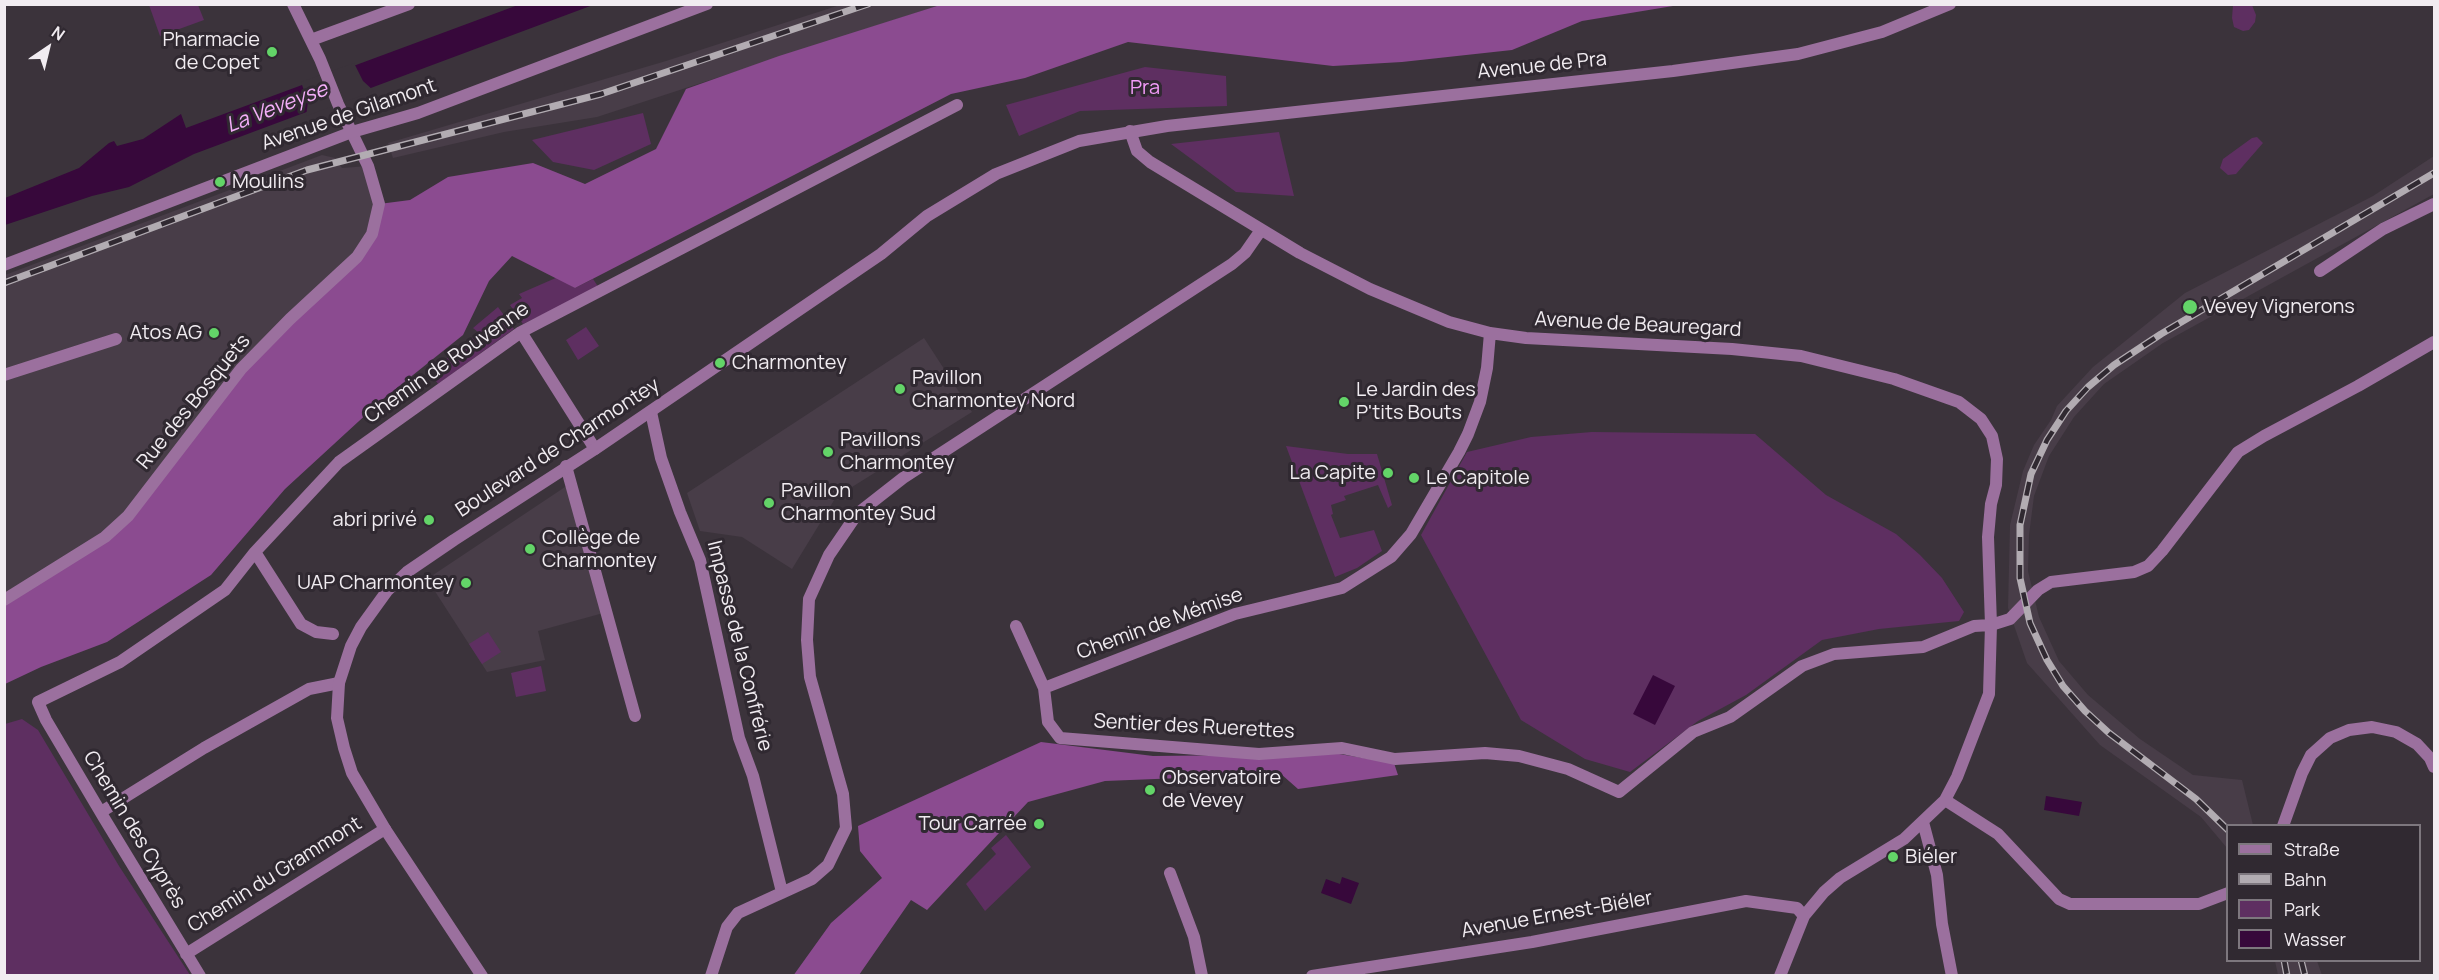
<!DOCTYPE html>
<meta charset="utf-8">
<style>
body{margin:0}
#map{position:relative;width:2439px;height:980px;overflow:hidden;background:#3b333b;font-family:Manrope,sans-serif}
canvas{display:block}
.frame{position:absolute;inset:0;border:6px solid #f1ecf1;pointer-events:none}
.legend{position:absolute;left:2226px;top:824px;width:195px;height:138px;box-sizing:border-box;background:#302931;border:2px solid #7d777e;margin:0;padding:8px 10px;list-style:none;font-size:18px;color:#f1ecf1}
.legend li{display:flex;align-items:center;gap:12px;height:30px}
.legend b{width:30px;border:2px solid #7d777e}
.north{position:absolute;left:18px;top:18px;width:60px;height:60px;-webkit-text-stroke:4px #302931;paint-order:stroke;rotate:35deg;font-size:16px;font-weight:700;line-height:24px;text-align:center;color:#f1ecf1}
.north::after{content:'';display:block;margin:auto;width:21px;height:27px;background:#f1ecf1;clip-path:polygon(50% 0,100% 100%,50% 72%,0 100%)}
</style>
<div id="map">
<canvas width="2439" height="980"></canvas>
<div class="frame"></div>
<ul class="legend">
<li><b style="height:8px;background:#9b709e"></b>Straße</li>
<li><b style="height:8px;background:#b2acb2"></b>Bahn</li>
<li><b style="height:16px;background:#5e2f61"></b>Park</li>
<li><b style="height:16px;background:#37083b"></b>Wasser</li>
</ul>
<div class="north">N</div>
</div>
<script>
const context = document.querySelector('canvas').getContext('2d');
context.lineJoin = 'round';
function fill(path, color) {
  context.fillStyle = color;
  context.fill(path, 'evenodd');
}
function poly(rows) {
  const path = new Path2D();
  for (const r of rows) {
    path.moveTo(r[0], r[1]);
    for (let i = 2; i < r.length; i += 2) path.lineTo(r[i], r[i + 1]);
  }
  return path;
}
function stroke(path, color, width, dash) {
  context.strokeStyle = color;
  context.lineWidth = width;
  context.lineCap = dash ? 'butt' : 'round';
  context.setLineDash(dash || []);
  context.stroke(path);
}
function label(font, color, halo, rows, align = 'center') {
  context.font = font + ' Manrope,sans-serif';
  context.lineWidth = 6;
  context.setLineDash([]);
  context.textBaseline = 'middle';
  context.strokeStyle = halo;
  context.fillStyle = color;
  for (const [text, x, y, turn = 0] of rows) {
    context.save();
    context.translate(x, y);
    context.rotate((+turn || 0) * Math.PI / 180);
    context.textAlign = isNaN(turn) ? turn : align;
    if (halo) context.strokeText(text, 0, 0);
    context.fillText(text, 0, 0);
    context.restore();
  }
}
fill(poly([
 [840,5,940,5,597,117,504,132,393,158,388,143,666,61],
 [322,155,335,158,342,168,368,166,379,204,372,234,128,516,5,600,5,275],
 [2434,156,2434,194,2163,343,2104,384,2074,417,2049,456,2034,496,2029,535,2028,571,2039,617,2059,661,2088,695,2140,739,2193,775,2242,780,2253,825,2228,826,2227,848,2201,817,2100,745,2027,663,2008,608,2010,525,2023,471,2034,445,2051,420,2057,406,2093,367,2185,293,2373,196],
 [924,338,972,412,836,497,792,569,742,537,700,531,687,493],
 [571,483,607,612,538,631,545,660,487,672,427,579],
 [2275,961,2317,961,2322,975,2278,975]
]), '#483d48');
fill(poly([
 [149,5,198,5,204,20,160,36],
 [2233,5,2252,5,2256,15,2255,22,2249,30,2243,31,2234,27,2232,18],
 [1145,67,1226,76,1227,106,1080,111,1019,136,1006,105],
 [643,113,651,144,594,170,553,162,532,140],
 [1279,132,1294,196,1236,192,1171,144],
 [2257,137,2263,143,2236,174,2228,175,2220,168,2223,159,2252,138],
 [558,277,575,288,593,279,599,288,523,324,510,305,522,298,519,294],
 [498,307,514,329,438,384,434,378,440,374,435,368,479,333,473,328],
 [586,327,599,346,578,360,566,340],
 [1592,432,1755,434,1826,495,1896,534,1920,555,1942,578,1964,612,1959,621,1879,629,1822,640,1746,695,1698,721,1630,772,1585,759,1521,720,1421,535,1467,452,1531,437],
 [1286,446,1348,454,1377,454,1392,505,1388,508,1378,485,1344,496,1346,500,1331,505,1333,514,1331,515,1340,538,1374,530,1382,551,1357,568,1335,577],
 [488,632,501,652,482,664,469,644],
 [541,666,546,691,516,697,511,673],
 [22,719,38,730,119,866,190,975,5,975,5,724],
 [1006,835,1031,867,985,911,966,884,996,854,991,848]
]), '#5e2f61');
fill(poly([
 [940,5,1679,5,1582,21,1512,50,1402,62,1333,66,1128,42,1025,78,951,94,575,288,512,256,489,281,463,335,383,399,285,489,211,575,107,642,41,667,5,684,5,600,105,537,210,408,357,257,379,204,410,200,448,177,533,163,585,184,656,149,686,89,779,56],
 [1041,742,1153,756,1339,754,1394,763,1398,775,1298,789,1281,774,1105,781,1028,802,927,910,911,900,859,975,793,976,831,923,882,878,860,851,858,826]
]), '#8b4b90');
fill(poly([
 [518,5,593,5,194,154,129,187,92,196,5,225,5,198,79,168,109,143,114,141,117,146,143,139,181,114,186,128],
 [1653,675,1675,686,1655,725,1633,714],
 [2046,796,2082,802,2079,816,2044,810],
 [1342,877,1359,883,1351,904,1321,893,1326,879,1340,884]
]), '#37083b');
fill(poly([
 [354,63,363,81,374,91,306,116,308,102,301,82]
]), '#3b333b');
stroke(poly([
 [311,40,409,4],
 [1130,131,1137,151,1150,162,1300,253,1370,289,1449,322,1490,333,1526,338,1732,349,1801,356,1894,379,1959,402,1981,419,1992,436,1997,459,1996,485,1991,504,1988,537,1991,625,1989,694,1957,777,1945,800,1904,839,1840,878,1824,892,1804,916,1780,976],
 [2320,271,2383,229,2434,204],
 [521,332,595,449],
 [4,375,116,339],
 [651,412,661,458,680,512,700,560,739,738,753,776,782,892],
 [566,466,635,716],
 [255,552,301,624,316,632,333,634],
 [4,600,105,537,128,516,241,369,290,319,357,257,372,234,379,204,368,166,338,104,320,59,293,4],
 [1016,626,1044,688,1048,722,1060,738,1259,754,1342,748,1395,759,1485,753,1519,756,1568,769,1619,792,1693,732,1730,717,1802,666,1834,654,1923,647,1974,626,1991,625,2010,619,2038,590,2051,582,2134,572,2148,566,2162,551,2238,452,2264,436,2358,386,2434,342],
 [1044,688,1235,614,1342,588,1391,557,1411,534,1459,452,1468,434,1480,402,1487,368,1490,333],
 [1945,800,1998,834,2059,899,2070,904,2199,904,2228,893],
 [101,812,204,748,309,689,339,683],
 [1923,822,1937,875,1942,924,1952,976],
 [2283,826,2302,773,2311,755,2330,738,2349,730,2372,727,2396,732,2417,744,2430,758,2434,767],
 [1170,873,1194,937,1202,976],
 [186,954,385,829],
 [200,976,104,818,46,720,38,702,120,662,225,590,255,552,339,462,521,332,957,105],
 [711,976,727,927,738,913,812,879,828,865,846,828,843,794,810,677,807,640,809,599,829,555,857,514,903,478,1232,264,1245,253,1261,230],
 [1312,976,1532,942,1746,901,1797,908,1804,916]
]), '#9b709e', 12);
stroke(poly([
 [4,265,352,132,418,113,707,4],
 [482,976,385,829,352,773,344,748,337,718,339,683,351,646,361,627,387,591,407,572,454,540,595,449,881,254,927,216,996,174,1079,141,1167,126,1673,71,1798,54,1882,32,1950,4]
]), '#9b709e', 12);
const rail = poly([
 [4,283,307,170,601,94,868,4],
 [2228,830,2196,799,2109,733,2085,711,2063,686,2047,660,2030,623,2020,578,2020,525,2031,474,2047,440,2066,411,2088,387,2114,365,2161,334,2434,173],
 [2284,960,2287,976],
 [2301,960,2305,976]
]);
stroke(rail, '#b2acb2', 7);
stroke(rail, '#302931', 4.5, [14]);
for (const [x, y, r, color] of [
 [272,52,6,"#63d468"],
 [220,182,6,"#63d468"],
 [2190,307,8,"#63d468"],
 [214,333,6,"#63d468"],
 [720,363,6,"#63d468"],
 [900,389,6,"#63d468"],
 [1344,402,6,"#63d468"],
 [828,452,6,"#63d468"],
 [1388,473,6,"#63d468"],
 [1414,478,6,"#63d468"],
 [769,503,6,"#63d468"],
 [429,520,6,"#63d468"],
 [530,549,6,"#63d468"],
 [466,583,6,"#63d468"],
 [1150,790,6,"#63d468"],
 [1039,824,6,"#63d468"],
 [1893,857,6,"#63d468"]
]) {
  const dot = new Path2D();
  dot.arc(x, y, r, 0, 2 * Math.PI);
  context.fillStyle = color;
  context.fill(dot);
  stroke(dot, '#302931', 2);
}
label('20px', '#f1ecf1', '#302931', [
 ["Pharmacie",260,40,"right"],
 ["de Copet",260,63,"right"],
 ["Moulins",232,182],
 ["Vevey Vignerons",2204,307],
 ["Atos AG",202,333,"right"],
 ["Charmontey",732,363],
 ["Pavillon",912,378],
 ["Charmontey Nord",912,401],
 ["Le Jardin des",1356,390],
 ["P'tits Bouts",1356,413],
 ["Pavillons",840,440],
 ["Charmontey",840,463],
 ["La Capite",1376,473,"right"],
 ["Le Capitole",1426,478],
 ["Pavillon",781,491],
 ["Charmontey Sud",781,514],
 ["abri privé",417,520,"right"],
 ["Collège de",542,538],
 ["Charmontey",542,561],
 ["UAP Charmontey",454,583,"right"],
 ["Observatoire",1162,778],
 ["de Vevey",1162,801],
 ["Tour Carrée",1027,824,"right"],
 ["Biéler",1905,857]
], 'left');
label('20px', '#f1ecf1', '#302931', [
 ["Avenue de Pra",1542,66,-6],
 ["Avenue de Gilamont",349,115,-19],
 ["Avenue de Beauregard",1638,325,3],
 ["Chemin de Rouvenne",447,363,-35],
 ["Rue des Bosquets",194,402,-51],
 ["Boulevard de Charmontey",558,448,-33],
 ["Chemin de Mémise",1160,624,-20],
 ["Impasse de la Confrérie",739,646,76],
 ["Sentier des Ruerettes",1194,727,3],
 ["Chemin des Cyprès",134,830,59],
 ["Chemin du Grammont",275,875,-32],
 ["Avenue Ernest-Biéler",1557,915,-10]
]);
label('20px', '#f39cf9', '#302931', [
 ["Pra",1145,88]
]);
label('italic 21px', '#f3aef8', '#302931', [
 ["La Veveyse",277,108,-21]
]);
</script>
